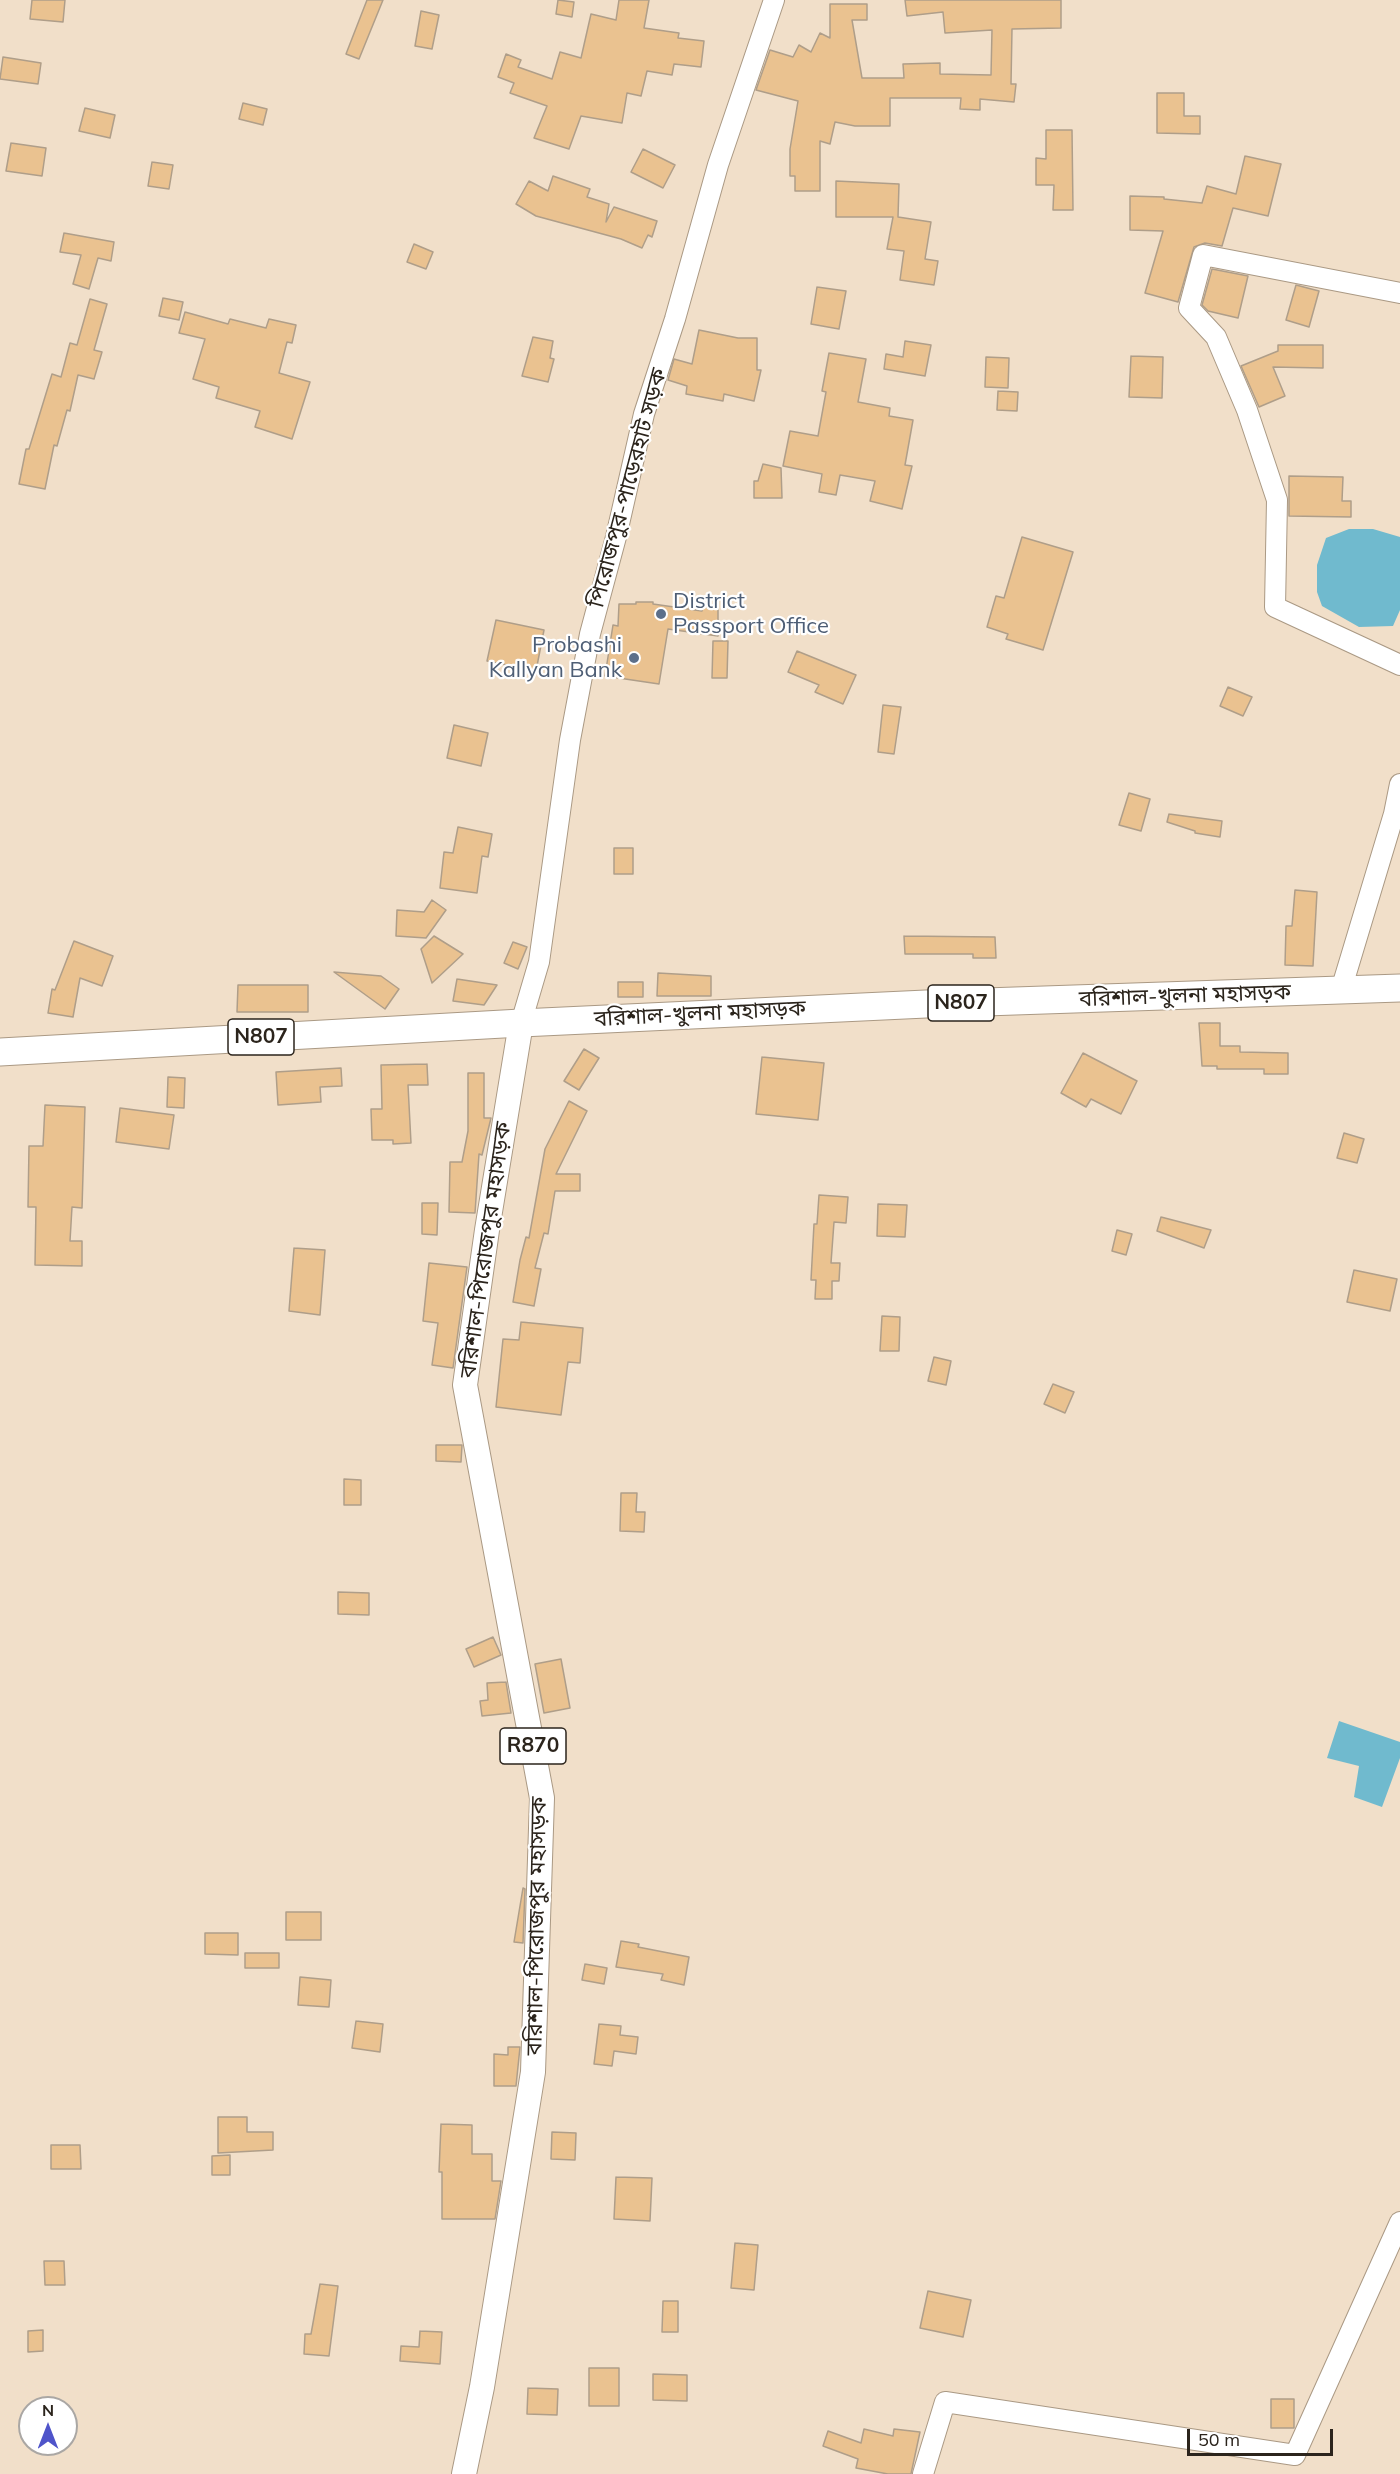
<!DOCTYPE html>
<meta charset="utf-8">
<style>
body{margin:0}
#map{position:relative;width:1400px;height:2474px;overflow:hidden;background:#f1dfc9;font-family:Mulish,sans-serif}
canvas{display:block}
.north{position:absolute;left:18px;top:2396px;width:60px;height:60px;box-sizing:border-box;background:#fff;border:2px solid #aaa7a4;border-radius:50%;rotate:0deg;font-size:16px;font-weight:700;line-height:24px;text-align:center;color:#2b241c}
.north::after{content:'';display:block;margin:auto;width:21px;height:27px;background:#4f54ca;clip-path:polygon(50% 0,100% 100%,50% 72%,0 100%)}
.scale{position:absolute;left:1187px;top:2429px;width:146px;height:27px;box-sizing:border-box;border:3px solid #2b241c;border-top:0;padding-left:8px;font-size:18px;line-height:21px;white-space:nowrap;color:#2b241c;-webkit-text-stroke:4px #fff;paint-order:stroke}
</style>
<div id="map">
<canvas width="1400" height="2474"></canvas>
<div class="north">N</div>
<div class="scale">50 m</div>
</div>
<script>
const context = document.querySelector('canvas').getContext('2d');
context.lineJoin = 'round';
function fill(path, color) {
  context.fillStyle = color;
  context.fill(path, 'evenodd');
}
function poly(rows) {
  const path = new Path2D();
  for (const r of rows) {
    path.moveTo(r[0], r[1]);
    for (let i = 2; i < r.length; i += 2) path.lineTo(r[i], r[i + 1]);
  }
  return path;
}
function stroke(path, color, width, dash) {
  context.strokeStyle = color;
  context.lineWidth = width;
  context.lineCap = dash ? 'butt' : 'round';
  context.setLineDash(dash || []);
  context.stroke(path);
}
function label(font, color, halo, rows, align = 'center') {
  context.font = font + ' Mulish,"Noto Sans Bengali",sans-serif';
  context.lineWidth = 4.5;
  context.setLineDash([]);
  context.textBaseline = 'middle';
  context.strokeStyle = halo;
  context.fillStyle = color;
  for (const [text, x, y, turn = 0] of rows) {
    context.save();
    context.translate(x, y);
    context.rotate((+turn || 0) * Math.PI / 180);
    context.textAlign = isNaN(turn) ? turn : align;
    if (halo) context.strokeText(text, 0, 0);
    context.fillText(text, 0, 0);
    context.restore();
  }
}
fill(poly([
 [1349,529,1373,529,1400,537,1400,610,1393,626,1359,627,1322,606,1317,592,1317,565,1326,538],
 [1339,1721,1400,1742,1400,1758,1382,1807,1354,1797,1359,1766,1327,1758]
]), '#70bace');
const building = poly([
 [32,0,65,0,63,22,30,19,32,0],
 [367,0,383,0,359,59,346,54,367,0],
 [558,0,574,2,572,17,556,14,558,0],
 [619,0,649,0,644,28,679,33,678,38,704,41,701,67,674,64,672,75,647,71,641,96,627,93,622,123,581,116,569,149,534,138,547,106,510,93,514,83,498,77,506,54,521,60,518,67,552,79,560,52,581,58,591,14,616,20,619,0],
 [905,0,1061,0,1061,28,1012,29,1011,84,1016,84,1014,102,980,99,980,110,960,109,961,98,890,98,890,126,855,126,835,122,830,144,820,141,820,191,795,191,795,176,790,176,790,149,798,101,756,90,770,50,793,57,799,45,811,52,820,33,830,38,830,4,867,4,867,20,852,20,862,78,904,78,903,64,940,63,940,74,991,75,992,30,945,33,943,12,907,16,905,0],
 [421,11,439,15,432,49,415,46,421,11],
 [3,57,41,63,38,84,0,79,3,57],
 [1157,93,1184,93,1184,116,1200,116,1200,134,1157,133,1157,93],
 [243,103,267,109,263,125,239,119,243,103],
 [85,108,115,115,110,138,79,131,85,108],
 [1046,130,1072,130,1073,210,1053,210,1054,185,1036,185,1036,158,1046,159,1046,130],
 [11,143,46,148,42,176,6,171,11,143],
 [643,149,675,165,663,188,631,172,643,149],
 [1245,156,1281,164,1268,216,1233,208,1222,246,1205,243,1194,247,1178,302,1145,293,1163,231,1130,230,1130,196,1164,197,1164,199,1202,203,1207,186,1236,194,1245,156],
 [152,162,173,165,169,189,148,186,152,162],
 [553,176,590,189,587,197,609,204,606,222,614,207,657,221,652,237,648,235,642,248,621,239,536,216,516,204,529,181,548,191,553,176],
 [836,181,899,184,898,217,931,222,925,259,938,261,934,285,900,280,904,251,887,249,893,217,836,217,836,181],
 [64,233,114,242,111,261,98,258,89,289,73,284,81,255,60,252,64,233],
 [414,244,433,252,426,269,407,262,414,244],
 [1212,269,1248,276,1238,318,1208,311,1202,305,1212,269],
 [1296,285,1319,291,1309,327,1286,320,1296,285],
 [817,287,846,291,839,329,811,324,817,287],
 [163,298,183,302,179,320,159,316,163,298],
 [90,299,107,304,94,350,102,352,94,379,78,375,70,411,67,410,57,446,54,445,45,489,19,484,26,449,29,449,52,374,61,377,70,343,77,345,90,299],
 [185,312,228,324,230,319,266,328,269,319,296,325,292,343,287,342,279,373,310,382,292,439,255,427,260,411,216,398,219,387,193,379,205,339,179,333,185,312],
 [699,330,738,338,757,338,757,370,761,370,754,401,724,394,723,401,686,394,687,386,668,380,674,359,692,364,699,330],
 [533,337,553,341,550,358,554,359,548,382,522,376,533,337],
 [905,341,931,345,925,376,884,369,886,354,903,357,905,341],
 [1278,345,1323,345,1323,368,1273,367,1285,396,1259,407,1241,366,1278,351,1278,345],
 [829,353,866,359,858,402,890,408,889,416,913,420,905,465,912,466,902,509,870,501,875,481,840,475,836,495,819,492,822,474,783,466,790,431,818,436,826,392,822,391,829,353],
 [1131,356,1163,357,1162,398,1129,397,1131,356],
 [986,357,1009,358,1008,388,985,387,986,357],
 [998,391,1018,392,1017,411,997,410,998,391],
 [763,464,781,468,782,498,754,498,754,481,758,481,763,464],
 [1289,476,1343,477,1342,501,1351,501,1351,517,1289,516,1289,476],
 [1022,537,1073,552,1043,650,1006,639,1008,634,987,627,996,596,1004,598,1022,537],
 [636,602,653,602,653,604,702,611,702,607,718,608,718,636,668,629,659,684,605,676,613,625,618,626,619,604,636,604,636,602],
 [496,620,544,630,536,671,487,661,496,620],
 [713,641,728,641,727,678,712,678,713,641],
 [797,651,856,675,843,704,815,692,819,685,788,672,797,651],
 [1228,687,1252,697,1243,716,1220,706,1228,687],
 [883,705,901,707,894,754,878,752,883,705],
 [454,725,488,733,481,766,447,758,454,725],
 [1129,793,1150,799,1141,831,1119,825,1129,793],
 [1169,814,1222,821,1220,837,1195,833,1195,831,1167,822,1169,814],
 [458,827,492,834,488,857,482,856,477,893,440,888,444,852,453,853,458,827],
 [614,848,633,848,633,874,614,874,614,848],
 [1295,890,1317,892,1313,966,1285,965,1286,926,1292,926,1295,890],
 [432,900,446,910,426,938,396,936,397,910,424,912,432,900],
 [434,936,463,954,432,983,421,949,434,936],
 [904,936,995,937,996,958,973,958,973,954,905,954,904,936],
 [74,941,113,956,102,986,80,978,73,1017,48,1013,52,989,55,990,74,941],
 [513,942,527,947,518,969,504,963,513,942],
 [334,972,381,976,399,989,385,1009,334,972],
 [658,973,711,976,711,996,657,996,658,973],
 [457,979,497,985,484,1005,453,1001,457,979],
 [618,982,643,982,643,997,618,997,618,982],
 [238,985,308,985,308,1012,237,1012,238,985],
 [1199,1023,1220,1023,1220,1046,1240,1046,1240,1052,1288,1053,1288,1074,1264,1074,1264,1069,1217,1069,1217,1066,1202,1066,1199,1023],
 [584,1049,599,1058,579,1090,564,1081,584,1049],
 [1083,1053,1137,1081,1121,1114,1091,1099,1086,1107,1061,1093,1083,1053],
 [762,1057,824,1063,818,1120,756,1114,762,1057],
 [427,1064,428,1085,408,1085,411,1143,393,1144,393,1140,372,1140,371,1109,382,1109,381,1065,427,1064],
 [341,1068,342,1086,320,1087,321,1102,278,1105,276,1072,341,1068],
 [468,1073,484,1073,484,1118,491,1118,482,1155,479,1154,475,1213,449,1212,450,1162,462,1162,468,1131,468,1073],
 [168,1077,185,1078,184,1108,167,1107,168,1077],
 [569,1101,587,1111,556,1174,580,1174,580,1191,555,1191,548,1234,544,1233,535,1268,541,1269,534,1306,513,1302,520,1260,526,1237,529,1238,545,1149,569,1101],
 [45,1105,85,1107,82,1208,72,1207,70,1241,82,1241,82,1266,35,1265,36,1207,28,1207,29,1146,43,1146,45,1105],
 [120,1108,174,1115,169,1149,116,1142,120,1108],
 [1344,1133,1364,1139,1357,1163,1337,1158,1344,1133],
 [819,1195,848,1197,846,1223,834,1222,831,1263,840,1263,839,1281,832,1281,832,1299,815,1299,816,1280,811,1280,814,1224,817,1224,819,1195],
 [422,1203,438,1203,437,1235,422,1234,422,1203],
 [878,1204,907,1205,905,1237,877,1236,878,1204],
 [1161,1217,1211,1230,1204,1248,1157,1231,1161,1217],
 [1117,1230,1132,1234,1126,1255,1112,1251,1117,1230],
 [294,1248,325,1250,320,1315,289,1311,294,1248],
 [429,1263,467,1267,453,1368,432,1365,438,1323,423,1321,429,1263],
 [1354,1270,1397,1279,1390,1311,1347,1302,1354,1270],
 [882,1316,900,1317,899,1351,880,1351,882,1316],
 [521,1322,583,1328,580,1363,568,1362,561,1415,496,1407,503,1339,519,1340,521,1322],
 [934,1357,951,1361,946,1385,928,1381,934,1357],
 [1053,1384,1074,1392,1065,1413,1044,1404,1053,1384],
 [436,1445,462,1445,461,1462,436,1461,436,1445],
 [344,1479,361,1480,361,1505,344,1505,344,1479],
 [621,1493,637,1493,636,1512,645,1512,644,1532,620,1531,621,1493],
 [338,1592,369,1593,369,1615,338,1614,338,1592],
 [493,1637,501,1655,474,1667,466,1649,493,1637],
 [561,1659,570,1708,544,1713,535,1664,561,1659],
 [506,1682,511,1713,482,1716,480,1701,488,1700,487,1683,506,1682],
 [523,1888,525,1889,523,1943,514,1942,523,1888],
 [286,1912,321,1912,321,1940,286,1940,286,1912],
 [205,1933,238,1933,238,1955,205,1954,205,1933],
 [621,1941,639,1944,638,1947,689,1957,684,1985,661,1980,663,1974,616,1967,621,1941],
 [245,1953,279,1953,279,1968,245,1968,245,1953],
 [585,1964,607,1968,604,1984,582,1980,585,1964],
 [300,1977,331,1980,329,2007,298,2005,300,1977],
 [356,2021,383,2024,380,2052,352,2048,356,2021],
 [599,2024,621,2026,620,2035,638,2037,636,2054,614,2051,612,2066,594,2064,599,2024],
 [508,2047,520,2047,516,2086,494,2086,494,2054,508,2055,508,2047],
 [218,2117,247,2117,247,2132,273,2132,273,2150,218,2153,218,2117],
 [441,2124,472,2125,472,2154,492,2154,492,2181,501,2181,495,2219,442,2219,442,2172,439,2172,441,2124],
 [552,2132,576,2133,575,2160,551,2159,552,2132],
 [51,2145,80,2145,81,2169,51,2169,51,2145],
 [230,2155,230,2175,212,2175,212,2156,230,2155],
 [616,2177,652,2178,650,2221,614,2219,616,2177],
 [735,2243,758,2245,754,2290,731,2288,735,2243],
 [44,2261,64,2261,65,2285,45,2285,44,2261],
 [320,2284,338,2286,329,2356,304,2354,305,2334,311,2334,320,2284],
 [928,2291,971,2300,963,2337,920,2328,928,2291],
 [663,2301,678,2301,678,2332,662,2332,663,2301],
 [43,2330,43,2351,28,2352,28,2331,43,2330],
 [420,2331,442,2332,440,2364,400,2361,401,2346,419,2347,420,2331],
 [589,2368,619,2368,619,2406,589,2406,589,2368],
 [653,2374,687,2375,687,2401,653,2400,653,2374],
 [528,2388,558,2389,557,2415,527,2414,528,2388],
 [1271,2399,1294,2399,1294,2428,1271,2428,1271,2399],
 [864,2429,893,2436,894,2429,920,2432,911,2474,888,2474,856,2468,858,2459,823,2446,828,2431,861,2443,864,2429]
]);
fill(building, '#eac290');
stroke(building, '#af9e89', 1.5);
const minor = poly([
 [1400,293,1203,255,1189,308,1216,337,1247,410,1277,500,1275,607,1400,665],
 [1341,990,1394,814,1400,784],
 [521,1023,539,962,570,740,590,634,616,537,644,414,675,319,718,165,774,0],
 [923,2474,945,2402,1295,2455,1400,2222]
]);
const major = poly([
 [464,2474,482,2387,533,2072,542,1798,465,1385,487,1230,521,1023]
]);
const highway = poly([
 [0,1052,521,1023,926,1004,1400,988]
]);
stroke(minor, '#aa9984', 22);
stroke(major, '#aa9984', 26);
stroke(highway, '#aa9984', 29);
stroke(minor, '#fff', 20);
stroke(major, '#fff', 24);
stroke(highway, '#fff', 27);
for (const [x, y, r, color] of [
 [661,614,6,"#5c6f8a"],
 [634,658,6,"#5c6f8a"]
]) {
  const dot = new Path2D();
  dot.arc(x, y, r, 0, 2 * Math.PI);
  context.fillStyle = color;
  context.fill(dot);
  stroke(dot, '#fff', 2);
}
for (const [x, y, w] of [
 [961,1003,66],
 [261,1037,66],
 [533,1746,66]
]) {
  const box = new Path2D();
  box.roundRect(x - w / 2, y - 18, w, 36, 4.5);
  context.fillStyle = '#fff';
  context.fill(box);
  stroke(box, '#2b241c', 1.5);
}
label('bold 21px', '#2b241c', null, [
 ["N807",961,1003],
 ["N807",261,1037],
 ["R870",533,1746]
]);
label('22px', '#2b241c', '#fff', [
 ["পিরোজপুর-পাড়েরহাট সড়ক",628,488,-75],
 ["বরিশাল-খুলনা মহাসড়ক",1185,996,-2],
 ["বরিশাল-খুলনা মহাসড়ক",700,1014,-3],
 ["বরিশাল-পিরোজপুর মহাসড়ক",486,1250,-82],
 ["বরিশাল-পিরোজপুর মহাসড়ক",537,1926,-89]
]);
label('22px', '#4e5e75', '#fff', [
 ["District",673,601],
 ["Passport Office",673,626],
 ["Probashi",622,645,"right"],
 ["Kallyan Bank",622,670,"right"]
], 'left');
</script>
